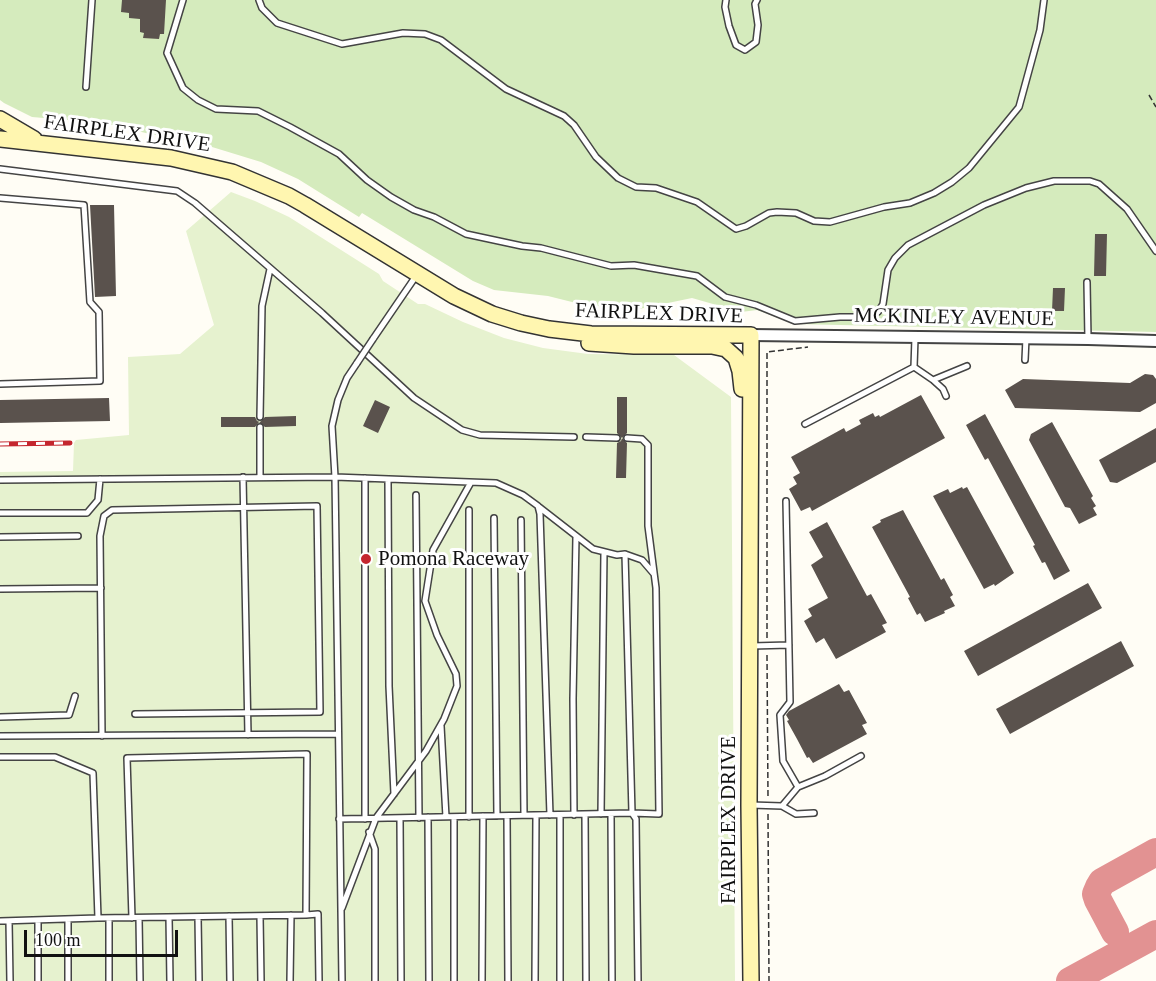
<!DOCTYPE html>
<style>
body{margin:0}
#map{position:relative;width:1156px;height:981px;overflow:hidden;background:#fffdf5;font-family:"Times New Roman",serif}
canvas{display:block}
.scale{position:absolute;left:24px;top:930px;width:154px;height:27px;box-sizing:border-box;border:3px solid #111;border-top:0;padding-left:8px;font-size:18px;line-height:21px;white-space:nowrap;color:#111;-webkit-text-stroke:4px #fff;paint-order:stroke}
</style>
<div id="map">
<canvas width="1156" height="981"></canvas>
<div class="scale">100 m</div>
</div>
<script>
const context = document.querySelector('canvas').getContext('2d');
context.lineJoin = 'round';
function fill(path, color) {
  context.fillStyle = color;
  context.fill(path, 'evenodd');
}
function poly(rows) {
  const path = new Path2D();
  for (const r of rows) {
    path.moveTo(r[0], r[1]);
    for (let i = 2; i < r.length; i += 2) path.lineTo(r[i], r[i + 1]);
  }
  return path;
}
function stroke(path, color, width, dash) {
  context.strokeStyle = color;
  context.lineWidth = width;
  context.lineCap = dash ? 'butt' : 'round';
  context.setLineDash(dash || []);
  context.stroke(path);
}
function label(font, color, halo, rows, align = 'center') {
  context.font = font + ' "Times New Roman",serif';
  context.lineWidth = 6;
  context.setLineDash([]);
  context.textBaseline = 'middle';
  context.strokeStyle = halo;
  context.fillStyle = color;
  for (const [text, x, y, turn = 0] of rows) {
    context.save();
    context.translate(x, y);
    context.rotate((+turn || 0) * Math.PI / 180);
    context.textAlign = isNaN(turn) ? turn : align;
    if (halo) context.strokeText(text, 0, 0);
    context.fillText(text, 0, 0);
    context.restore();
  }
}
fill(poly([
 [0,0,1156,0,1156,332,795,324,757,310,741,312,692,298,639,309,584,305,548,296,494,290,473,281,362,213,359,217,298,179,261,162,199,143,150,134,104,123,32,117,4,103,0,100]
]), '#d5ebbd');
fill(poly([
 [231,192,255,201,289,217,379,274,383,281,418,304,425,304,463,322,504,338,543,348,588,354,674,355,731,397,735,981,0,981,0,472,73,471,74,443,76,440,129,435,128,357,180,354,214,325,186,231]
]), '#e6f2cf');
stroke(poly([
 [1115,932,1098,900,1096,894,1099,887,1102,882,1156,852],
 [1070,981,1156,934]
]), '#e29292', 28);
fill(poly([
 [122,0,166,0,164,34,160,34,159,39,143,38,144,33,140,32,140,19,129,18,129,13,121,12],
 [90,205,114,205,116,296,95,297],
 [1095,234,1107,234,1106,276,1094,276],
 [1053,288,1065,288,1064,311,1052,311],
 [1145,374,1153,375,1156,379,1156,403,1140,412,1015,408,1005,390,1023,379,1130,383],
 [921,395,945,438,812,511,810,507,801,511,789,489,797,484,793,477,800,473,791,457,844,428,846,432,861,424,859,420,873,413,875,417,879,415,880,417],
 [617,397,627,397,627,433,622,438,627,443,626,478,616,478,617,443,621,441,622,438,617,433],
 [109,398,110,421,0,423,0,400],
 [375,400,390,407,378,433,363,426],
 [985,414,1070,571,1054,580,1045,562,1042,563,1033,546,1035,545,988,458,985,460,966,425],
 [296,416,296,426,265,427,259,422,255,427,221,427,221,417,255,417,257,421,260,422,265,417],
 [1052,422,1093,496,1091,498,1096,506,1093,508,1097,515,1079,524,1070,508,1065,507,1029,440,1031,434],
 [1156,428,1156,462,1117,483,1110,482,1099,460],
 [962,487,963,489,967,487,1014,573,995,586,994,584,984,589,933,496,948,489,950,493],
 [903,510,941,580,944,578,953,595,950,597,955,606,944,611,945,613,925,622,920,613,917,615,908,598,910,597,872,527,881,522,880,520],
 [827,522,867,596,871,594,887,623,882,625,886,632,836,659,824,638,816,643,804,621,812,616,808,609,828,598,811,565,823,557,809,532],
 [1088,583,1102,608,978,676,964,651],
 [1121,641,1134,666,1010,734,996,709],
 [839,684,844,692,849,690,867,723,862,725,867,734,813,763,809,757,807,758,797,739,787,721,789,720,786,715,789,711]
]), '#5a524d');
const lane = poly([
 [183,0,167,53,183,88,198,100,216,109,258,111,290,127,339,154,367,180,391,197,414,210,434,217,466,234,522,246,541,248,611,266,634,265,697,276,725,297,756,305,795,321,840,317,863,317,878,312,883,304,888,270,895,258,908,245,984,205,1026,188,1054,181,1090,181,1099,184,1127,209,1156,251],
 [259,0,262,8,277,23,342,44,403,33,425,34,441,40,506,89,564,116,574,125,596,157,618,178,636,187,656,188,697,202,736,229,746,226,769,213,777,212,796,213,814,221,830,222,884,207,910,203,934,193,952,182,969,168,1019,107,1040,30,1044,0],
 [726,0,725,7,729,26,736,45,745,50,756,42,758,25,755,4,757,0],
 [86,87,92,0],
 [0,169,177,191,195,203,322,313,414,398,462,430,480,435,574,437],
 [0,198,84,205,90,302,99,312,100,381,0,384],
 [1087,282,1088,339],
 [373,339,416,276],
 [1025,360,1026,338],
 [914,367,933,380,967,366],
 [914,367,915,338],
 [933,380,943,389,946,396],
 [260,417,262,306,270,269],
 [805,424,914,367],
 [260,427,260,477],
 [586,437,617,438],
 [243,477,248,735],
 [388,479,389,686,394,794],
 [0,480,335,477,496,483,523,495,538,506,540,514,550,815],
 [416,495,419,818],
 [539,507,593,549,617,555,625,554,642,560,654,574],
 [469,510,469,817],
 [0,513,87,513,98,500,100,479],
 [494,518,497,816],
 [521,520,524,815],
 [0,537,78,536],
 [625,554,632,813,659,814,656,588,648,526,648,445,642,439,627,438],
 [0,589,101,588],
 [752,646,789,645],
 [0,717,69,715,75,696],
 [441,726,446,817],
 [0,736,338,734],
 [102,736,100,536,104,516,112,510,317,506,320,712,135,714],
 [0,757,55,757,93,773,98,918,306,915,307,754,127,758,132,918],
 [798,787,825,776,861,756],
 [751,805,782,806,798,787,783,761,780,715,790,702,786,501],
 [782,806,796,814,814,813],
 [585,814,586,981],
 [601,814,604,552],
 [611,814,612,981],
 [560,815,560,981],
 [574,815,573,699,576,537],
 [507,816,508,981],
 [428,817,429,981],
 [454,817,454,981],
 [400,818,401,981],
 [339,819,632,813,636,819,638,981],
 [365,819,365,478],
 [369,832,375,849,375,981],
 [342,908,376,818,426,751,444,719,457,686,456,674,437,635,425,601,433,550,470,484],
 [306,915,318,914,319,981],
 [229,916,230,981],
 [260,916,261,981],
 [169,917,170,981],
 [198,917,199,981],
 [109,918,109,981],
 [139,918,140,981],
 [68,920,68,981],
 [0,921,98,918],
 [9,921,10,981],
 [38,921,38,981],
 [290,981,291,915],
 [342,981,335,477,332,426,338,400,347,378,357,363],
 [482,981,483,816],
 [535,981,536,815]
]);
const street = poly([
 [751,335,1088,339,1156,341]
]);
const secondary = poly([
 [0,119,34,139],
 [0,139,171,158,232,172,289,196,305,205,454,296,492,314,521,323,549,329,591,334,751,335,749,805,751,981],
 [589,343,634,346,712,346,726,349,736,358,740,371,742,389]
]);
stroke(lane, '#444', 8);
stroke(street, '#444', 14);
stroke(secondary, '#333', 18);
stroke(poly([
 [1149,95,1156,107],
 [767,638,767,352,808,347],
 [767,655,768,797],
 [768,814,769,981]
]), '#333', 1.5, [6, 3]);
stroke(lane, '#fff', 5);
stroke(street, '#fff', 10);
stroke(secondary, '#fff6b0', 15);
const rail = poly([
 [0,444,70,443]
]);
stroke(rail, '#c4262e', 5);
stroke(rail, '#fff', 3, [9]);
const laneBridge = poly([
 [357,363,373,339]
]);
stroke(laneBridge, '#444', 8, []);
stroke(laneBridge, '#fff', 5);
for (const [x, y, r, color] of [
 [366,559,6,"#c4262e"]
]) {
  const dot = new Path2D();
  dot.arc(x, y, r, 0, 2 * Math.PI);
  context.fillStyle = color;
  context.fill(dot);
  stroke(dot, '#fff', 2);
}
label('21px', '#111', '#fff', [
 ["FAIRPLEX DRIVE",127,134,8],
 ["FAIRPLEX DRIVE",659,314,2],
 ["MCKINLEY AVENUE",954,318,1],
 ["FAIRPLEX DRIVE",729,820,-90]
]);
label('21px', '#111', '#fff', [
 ["Pomona Raceway",378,559]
], 'left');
</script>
